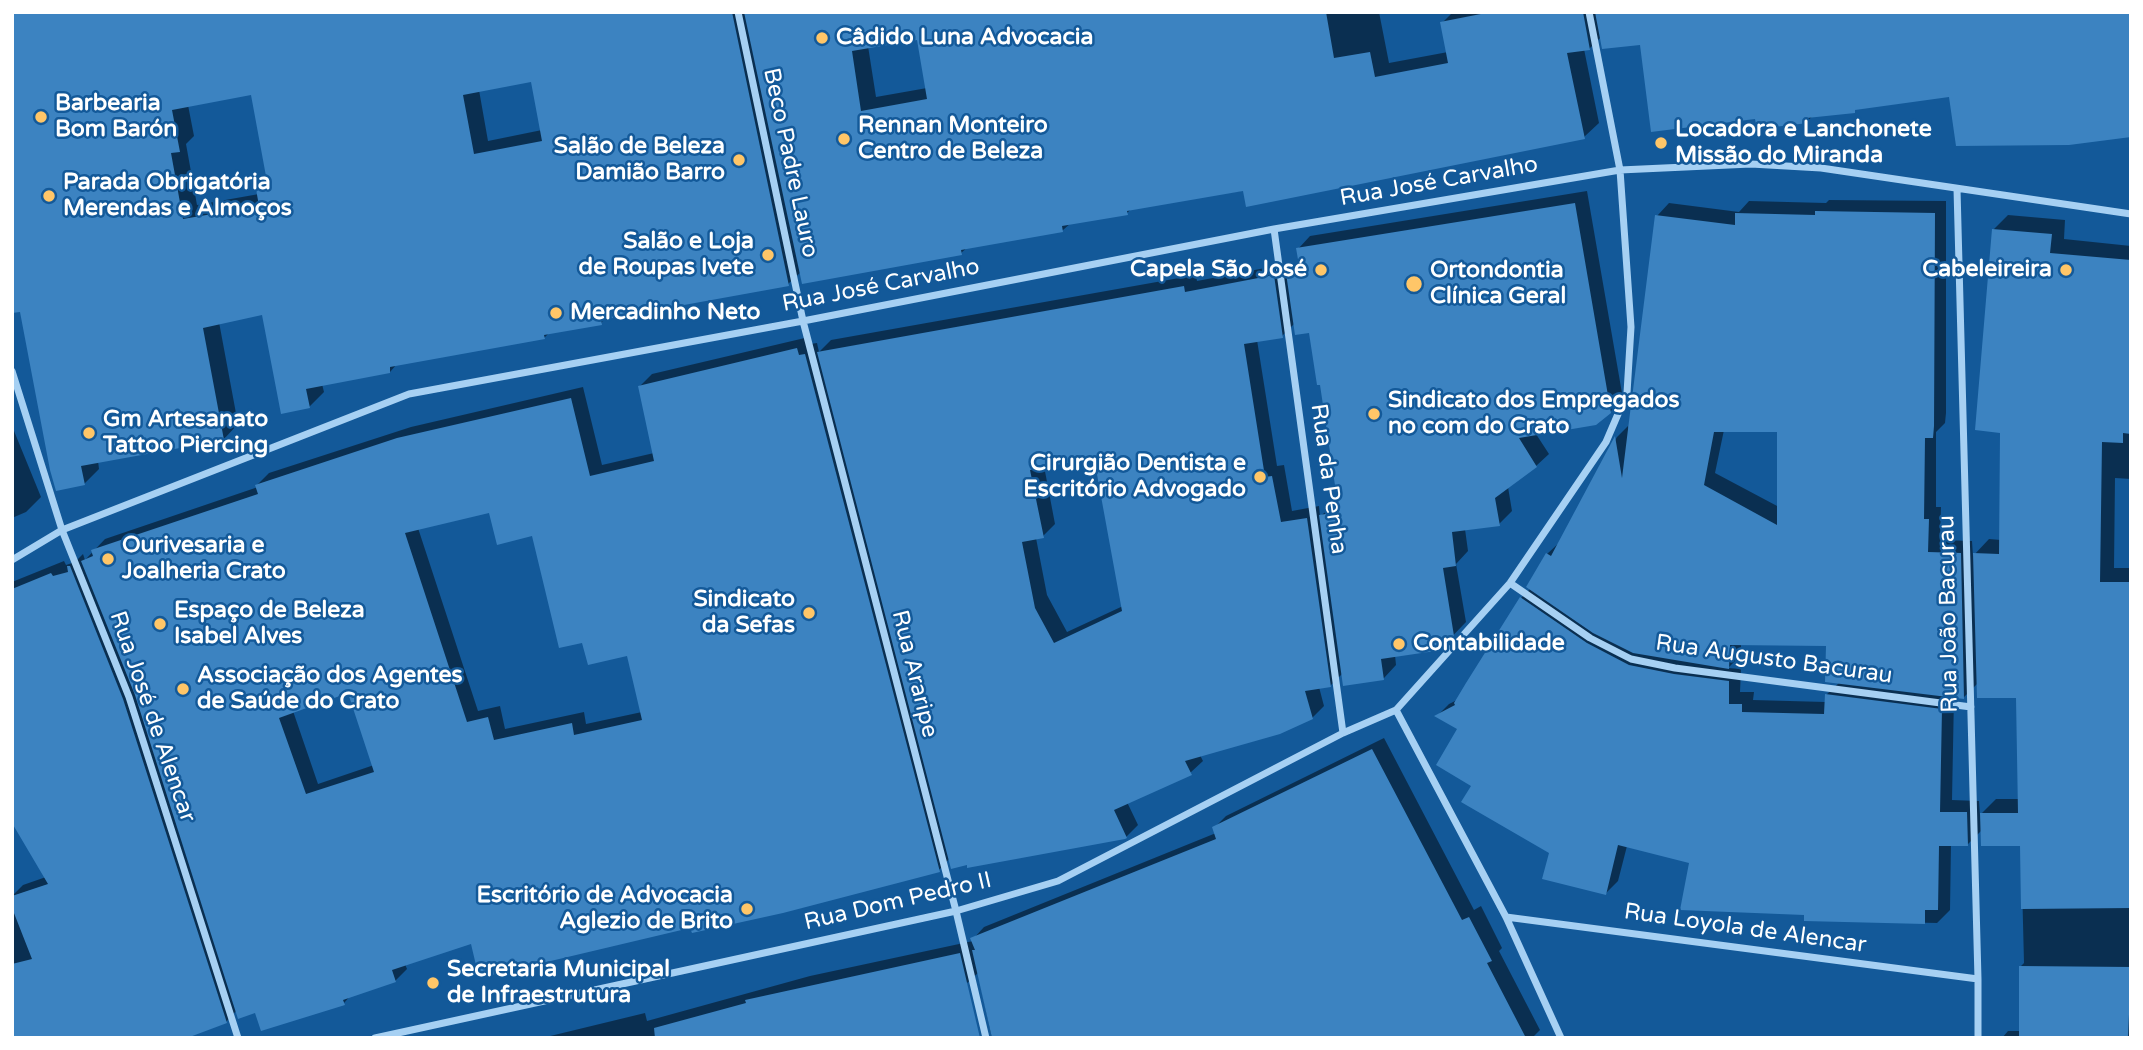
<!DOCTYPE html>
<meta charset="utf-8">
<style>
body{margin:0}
#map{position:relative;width:2143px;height:1050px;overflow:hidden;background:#135999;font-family:"Varela Round",sans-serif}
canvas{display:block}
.frame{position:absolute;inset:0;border:14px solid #fff;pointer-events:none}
</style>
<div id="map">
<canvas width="2143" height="1050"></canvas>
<div class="frame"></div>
</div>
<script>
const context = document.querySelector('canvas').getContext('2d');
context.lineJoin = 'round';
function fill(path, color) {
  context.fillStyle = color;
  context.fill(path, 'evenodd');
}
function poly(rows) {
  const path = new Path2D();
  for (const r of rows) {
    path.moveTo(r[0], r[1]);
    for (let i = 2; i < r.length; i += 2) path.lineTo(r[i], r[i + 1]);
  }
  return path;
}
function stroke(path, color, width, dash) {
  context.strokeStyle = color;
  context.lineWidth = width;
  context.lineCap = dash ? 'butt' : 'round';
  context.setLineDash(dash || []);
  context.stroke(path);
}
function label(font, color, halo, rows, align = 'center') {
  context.font = font + ' "Varela Round",sans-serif';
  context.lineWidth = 5;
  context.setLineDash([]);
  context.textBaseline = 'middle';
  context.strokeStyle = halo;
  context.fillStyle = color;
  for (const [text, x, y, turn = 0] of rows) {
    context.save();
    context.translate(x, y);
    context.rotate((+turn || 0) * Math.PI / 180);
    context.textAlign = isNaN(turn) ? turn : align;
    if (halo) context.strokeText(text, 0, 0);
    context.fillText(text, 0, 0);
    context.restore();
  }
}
fill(poly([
 [12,12,1379,12,1389,63,1448,52,1442,23,1453,12,2131,12,1951,95,1857,108,1854,111,1813,116,1807,121,1757,117,1641,43,1602,36,1589,49,1584,49,1599,123,1584,137,1132,208,1127,213,1071,223,1063,230,968,247,961,253,801,272,788,284,607,317,601,323,550,332,544,338,397,364,390,372,322,384,324,392,309,407,264,313,219,322,238,424,224,439,98,461,99,469,84,484,21,310],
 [919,38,927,88,876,97,868,46],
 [532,80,542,130,488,141,479,90],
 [252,93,268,179,258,190,259,194,197,205,186,144,194,136,188,105],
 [1587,191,1623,399,1610,412,1536,434,1549,454,1536,466,1508,487,1512,511,1499,524,1465,529,1468,551,1456,564,1466,622,1441,648,1395,655,1396,665,1384,678,1343,673,1330,686,1319,687,1324,706,1312,718,1200,755,1203,761,1190,773,1127,802,1138,825,1126,837,950,858,939,870,691,926,472,942,405,964,407,969,395,981,351,995,344,1003,237,1010,226,1022,12,1038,12,896,23,885,46,877,12,820,12,582,64,561,66,565,75,562,83,554,85,560,105,539,258,487,257,485,269,473,411,427,583,387,602,465,654,453,640,386,652,374,809,337,810,344,817,343,819,352,831,340,1196,275,1197,281,1286,264,1287,275,1300,262,1298,249,1310,236],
 [1295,323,1311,331,1321,383,1339,503,1334,503,1320,517,1319,506,1292,511,1284,465,1277,466,1257,340,1282,336],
 [1095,456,1123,606,1067,632,1047,595,1036,538,1043,536,1055,524,1044,466],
 [491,511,534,534,584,641,629,654,642,712,586,724,584,712,505,729,500,706,478,711,418,528],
 [349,691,374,765,318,784,293,711],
 [1829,200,1946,201,1946,413,1945,423,1936,432,1936,507,1941,507,1940,540,1972,541,1973,556,1989,539,2001,540,2002,431,1993,230,2008,215,2065,220,2064,239,2131,246,2131,479,2115,478,2114,568,2131,568,2131,1038,2002,1038,2008,1031,2021,1031,2021,966,2024,963,2021,844,1982,830,1968,844,1951,844,1950,910,1937,923,1806,920,1806,913,1691,862,1627,846,1618,881,1606,893,1551,852,1473,785,1459,729,1437,716,1449,704,1459,699,1521,598,1531,588,1547,554,1560,542,1617,437,1628,426,1629,433,1642,388,1657,216,1669,203,1739,212,1749,201,1826,203],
 [1724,430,1779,431,1779,507,1715,473],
 [1741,644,1828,644,1840,682,1826,695,1826,702,1753,700,1754,692,1740,692,1741,669,1728,668,1741,655],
 [1978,683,2018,696,2019,799,1996,799,1980,815,1979,801,1952,800,1954,696,1964,697],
 [12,426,41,497,26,512,12,518],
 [1384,738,1474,910,1481,906,1502,948,1499,951,1540,1030,1532,1038,992,1038,978,973,966,984,969,1038,542,1038,645,1013,647,1021,810,976,973,941,973,939,984,927,1216,833,1214,828,1226,816]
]), '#0007');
fill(poly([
 [12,12,732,12,789,286,601,320,602,325,544,335,545,339,390,367,390,373,306,389,310,408,281,414,262,315,203,328,224,440,81,466,85,485,56,491,50,470,20,312,12,313],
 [531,82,542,141,474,154,463,95],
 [251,95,268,187,256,189,259,206,183,219,171,153,180,152,172,110],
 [744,12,1326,12,1334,58,1370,52,1375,77,1448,63,1440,22,1491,12,1583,12,1590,50,1567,53,1585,139,1246,207,1243,191,1127,211,1128,215,1062,226,1063,232,961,250,962,255,802,284],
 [917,40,927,99,861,111,852,51],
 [1595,12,2131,12,2131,137,2069,145,1956,146,1949,97,1855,110,1855,113,1807,118,1808,123,1757,129,1755,119,1651,132,1640,45,1602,49],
 [1575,203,1611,413,1596,425,1519,438,1537,467,1495,498,1500,526,1452,532,1456,566,1443,568,1454,636,1442,650,1381,659,1384,680,1343,686,1319,515,1339,512,1320,385,1317,385,1309,333,1295,335,1286,273,1300,271,1296,248],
 [1815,211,1935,213,1934,426,1933,438,1925,438,1924,519,1929,519,1928,552,1961,553,1964,699,1825,682,1826,646,1730,645,1729,669,1633,653,1593,633,1526,587,1546,553,1551,556,1615,436,1622,478,1631,405,1637,394,1632,398,1655,215,1735,225,1735,213,1815,215],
 [1714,432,1777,432,1777,525,1704,485],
 [1992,229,2052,234,2050,253,2131,260,2131,434,2123,433,2123,443,2102,442,2100,582,2131,582,2131,908,2021,909,2020,846,1981,846,1980,813,2018,813,2016,698,1977,698,1973,553,1999,554,2000,433,1975,430],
 [1274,275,1283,338,1244,344,1265,477,1272,476,1281,522,1307,518,1331,687,1305,691,1313,719,1280,734,1185,761,1192,775,1114,810,1127,838,1125,839,967,868,967,865,951,869,817,352,1184,286,1185,292],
 [1094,458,1122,611,1054,643,1035,608,1022,542,1044,538,1030,470],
 [797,348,799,355,805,354,940,872,783,913,692,933,690,928,479,978,471,944,392,970,396,982,343,1000,345,1005,261,1031,255,1013,238,1019,135,695,81,561,93,556,91,550,258,494,255,485,397,438,571,398,590,476,654,461,638,386],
 [489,513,497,545,532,536,559,648,582,643,588,665,627,656,642,720,574,735,572,723,494,740,488,717,467,722,405,533],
 [348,693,374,772,306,794,279,718],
 [67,566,70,566,123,699,227,1023,187,1038,12,1038,12,964,32,959,12,908,12,896,48,884,12,823,12,589,51,573,53,576,68,572],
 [1520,597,1587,643,1629,665,1674,674,1729,681,1729,704,1742,704,1742,712,1824,714,1825,694,1942,709,1940,812,1967,812,1968,846,1939,846,1938,910,1925,910,1925,924,1804,921,1804,915,1680,910,1689,863,1618,845,1606,895,1542,879,1549,853,1461,802,1471,786,1436,765,1457,729,1434,716,1455,705,1454,703,1466,683],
 [1372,749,1462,920,1469,917,1492,961,1487,963,1526,1038,992,1038,972,950,975,950,970,938,1216,839,1212,827],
 [960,953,980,1038,655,1038,654,1028,746,1003,745,1000],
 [2019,966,2131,967,2128,1038,2019,1038]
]), '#3c83c1');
stroke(poly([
 [738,12,803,321,956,911,986,1038],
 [1957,189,1978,979,1978,1038],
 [1274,229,1343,733],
 [12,371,62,530,129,697,238,1038],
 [12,560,62,530,409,394,803,321,1274,229,1620,170,1751,164,1821,168,2131,214],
 [1510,583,1590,638,1631,659,1675,668,1971,707],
 [1396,710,1506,917,1561,1038],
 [1506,917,1978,979],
 [375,1038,956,911,1058,881,1343,733,1396,710,1510,583,1606,442,1627,393,1631,327,1620,170,1589,12]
]), '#a6d0f3', 7);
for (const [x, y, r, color] of [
 [822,38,7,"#ffc668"],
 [41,117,7,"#ffc668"],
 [844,139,7,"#ffc668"],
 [1661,143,7,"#ffc668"],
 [739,160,7,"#ffc668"],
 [49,196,7,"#ffc668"],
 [768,255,7,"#ffc668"],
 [1321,270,7,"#ffc668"],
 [2066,270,7,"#ffc668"],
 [1414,284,9,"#ffc668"],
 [556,313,7,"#ffc668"],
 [1374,414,7,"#ffc668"],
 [89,433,7,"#ffc668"],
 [1260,477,7,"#ffc668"],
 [108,559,7,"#ffc668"],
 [809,613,7,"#ffc668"],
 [160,624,7,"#ffc668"],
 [1399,644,7,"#ffc668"],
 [183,689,7,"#ffc668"],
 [747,909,7,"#ffc668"],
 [433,983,7,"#ffc668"]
]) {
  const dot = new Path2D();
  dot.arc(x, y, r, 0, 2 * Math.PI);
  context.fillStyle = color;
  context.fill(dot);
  stroke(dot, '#135999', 2.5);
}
label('bold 23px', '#fff', '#135999', [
 ["Câdido Luna Advocacia",836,38],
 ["Barbearia",55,104],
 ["Bom Barón",55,130],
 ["Rennan Monteiro",858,126],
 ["Centro de Beleza",858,152],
 ["Locadora e Lanchonete",1675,130],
 ["Missão do Miranda",1675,156],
 ["Salão de Beleza",725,147,"right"],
 ["Damião Barro",725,173,"right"],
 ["Parada Obrigatória",63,183],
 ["Merendas e Almoços",63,209],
 ["Salão e Loja",754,242,"right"],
 ["de Roupas Ivete",754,268,"right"],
 ["Capela São José",1307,270,"right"],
 ["Cabeleireira",2052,270,"right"],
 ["Ortondontia",1430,271],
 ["Clínica Geral",1430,297],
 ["Mercadinho Neto",570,313],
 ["Sindicato dos Empregados",1388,401],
 ["no com do Crato",1388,427],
 ["Gm Artesanato",103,420],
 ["Tattoo Piercing",103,446],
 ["Cirurgião Dentista e",1246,464,"right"],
 ["Escritório Advogado",1246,490,"right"],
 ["Ourivesaria e",122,546],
 ["Joalheria Crato",122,572],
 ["Sindicato",795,600,"right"],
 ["da Sefas",795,626,"right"],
 ["Espaço de Beleza",174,611],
 ["Isabel Alves",174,637],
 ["Contabilidade",1413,644],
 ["Associação dos Agentes",197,676],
 ["de Saúde do Crato",197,702],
 ["Escritório de Advocacia",733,896,"right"],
 ["Aglezio de Brito",733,922,"right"],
 ["Secretaria Municipal",447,970],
 ["de Infraestrutura",447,996]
], 'left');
label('23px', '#fff', '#135999', [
 ["Beco Padre Lauro",790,163,78],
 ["Rua José Carvalho",1439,182,-10],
 ["Rua José Carvalho",881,286,-11],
 ["Rua da Penha",1328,479,82],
 ["Rua João Bacurau",1949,614,-91],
 ["Rua Augusto Bacurau",1774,660,8],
 ["Rua Araripe",914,674,76],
 ["Rua José de Alencar",152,717,71],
 ["Rua Dom Pedro II",898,902,-13],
 ["Rua Loyola de Alencar",1745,929,8]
]);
</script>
